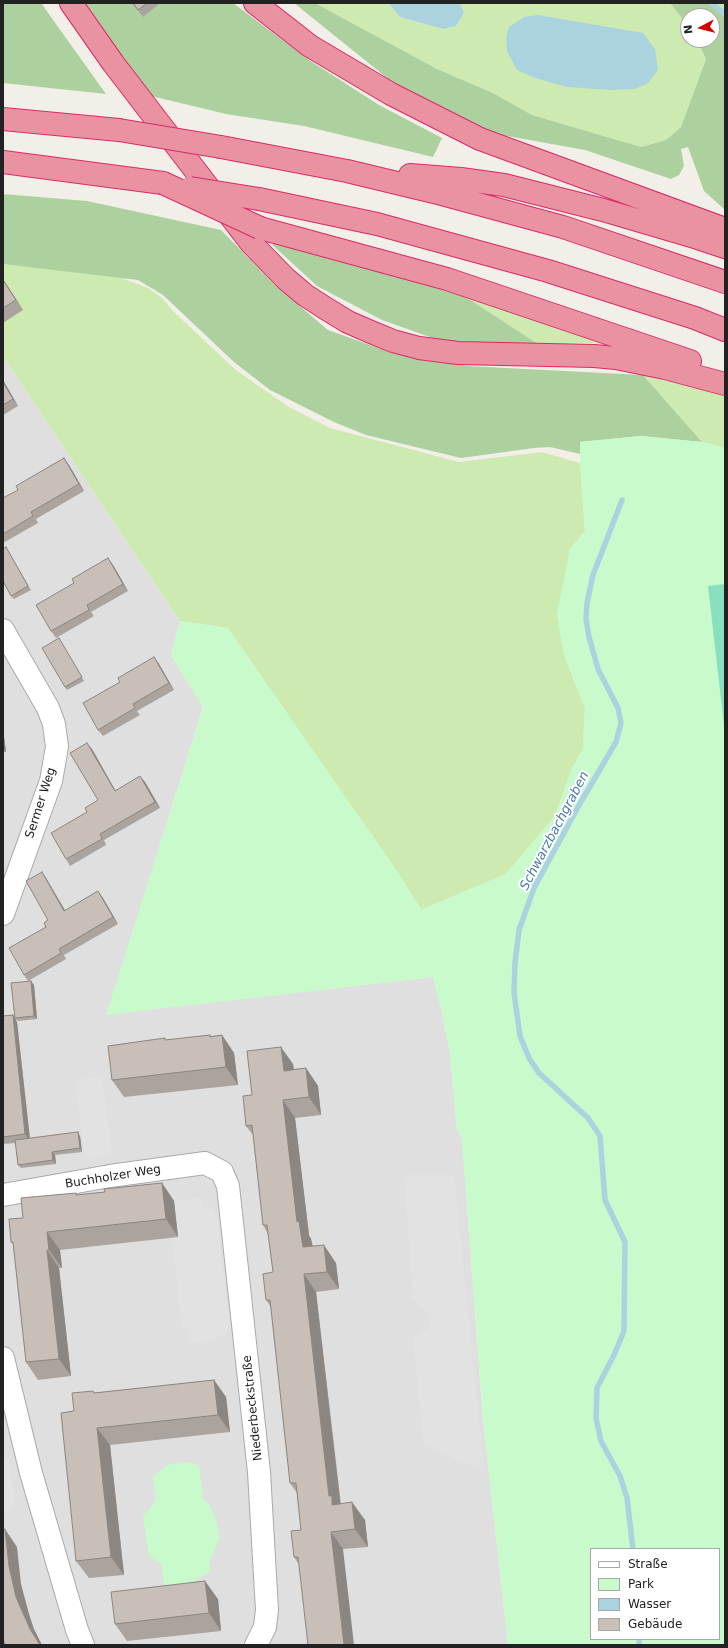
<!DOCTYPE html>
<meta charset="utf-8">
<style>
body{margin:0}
#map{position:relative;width:728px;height:1648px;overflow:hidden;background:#f2efe9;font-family:"DejaVu Sans",sans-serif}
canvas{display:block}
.frame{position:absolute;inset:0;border:4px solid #222;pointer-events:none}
.legend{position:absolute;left:590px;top:1548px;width:130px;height:92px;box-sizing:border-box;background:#fff;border:1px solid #a7a7a7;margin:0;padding:5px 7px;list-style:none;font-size:12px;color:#222}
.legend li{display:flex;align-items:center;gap:8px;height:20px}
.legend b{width:20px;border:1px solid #a7a7a7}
.north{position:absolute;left:680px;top:8px;width:40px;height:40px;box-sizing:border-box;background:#fff;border:1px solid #a7a7a7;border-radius:50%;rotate:263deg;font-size:11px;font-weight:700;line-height:16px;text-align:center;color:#222}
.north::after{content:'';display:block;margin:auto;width:14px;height:18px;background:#d40000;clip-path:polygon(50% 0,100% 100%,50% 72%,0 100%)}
</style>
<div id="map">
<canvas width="728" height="1648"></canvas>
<div class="frame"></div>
<ul class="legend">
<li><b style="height:5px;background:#fff"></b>Straße</li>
<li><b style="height:11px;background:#c8facc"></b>Park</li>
<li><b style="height:11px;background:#aad3df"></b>Wasser</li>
<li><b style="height:11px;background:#c7bfb8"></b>Gebäude</li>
</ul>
<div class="north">N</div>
</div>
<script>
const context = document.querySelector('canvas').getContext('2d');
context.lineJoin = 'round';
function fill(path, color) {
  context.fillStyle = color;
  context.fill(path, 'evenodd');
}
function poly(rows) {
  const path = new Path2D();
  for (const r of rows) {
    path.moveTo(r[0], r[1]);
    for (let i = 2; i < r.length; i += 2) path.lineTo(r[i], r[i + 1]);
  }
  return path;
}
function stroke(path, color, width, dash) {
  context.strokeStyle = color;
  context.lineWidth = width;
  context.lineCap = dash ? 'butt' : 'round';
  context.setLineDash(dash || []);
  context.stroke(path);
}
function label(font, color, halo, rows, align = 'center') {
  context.font = font + ' "DejaVu Sans",sans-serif';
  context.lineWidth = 4;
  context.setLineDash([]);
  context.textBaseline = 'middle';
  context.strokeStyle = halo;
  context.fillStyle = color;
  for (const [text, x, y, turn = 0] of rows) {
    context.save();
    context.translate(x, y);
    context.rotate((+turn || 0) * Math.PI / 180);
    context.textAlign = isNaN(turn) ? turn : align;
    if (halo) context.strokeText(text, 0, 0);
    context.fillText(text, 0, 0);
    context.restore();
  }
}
fill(poly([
 [3,356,180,621,171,655,203,707,107,1014,433,977,441,1008,450,1053,457,1130,462,1138,483,1419,508,1645,3,1645]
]), '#e0dfdf');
fill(poly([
 [315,3,390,3,390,5,400,17,443,29,456,26,464,13,460,3,670,3,688,26,688,40,697,40,706,59,681,127,666,140,641,147,532,115,493,93,437,69],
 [710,3,725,3,725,14],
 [3,264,116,276,148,288,161,297,175,313,237,371,289,407,330,428,459,462,542,452,580,463,585,531,570,549,563,652,585,708,583,749,571,771,555,816,506,874,421,910,228,628,180,621,3,356],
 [452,288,631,349,594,343,538,344],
 [643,375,725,394,725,448,702,442]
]), '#cdebb0');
fill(poly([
 [3,3,41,3,106,94,3,83],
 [81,3,233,3,312,62,379,105,442,138,433,157,304,126,226,114,147,95],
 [294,3,315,3,437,69,493,93,532,115,641,147,666,140,681,127,706,59,697,40,712,40,712,16,688,16,688,26,670,3,710,3,725,14,725,210,704,191,688,147,681,149,684,166,679,175,671,179,585,150,496,134,464,121,402,90],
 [3,194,87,201,221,230,274,284,328,330,387,351,467,366,643,375,702,442,641,436,580,442,580,454,550,447,534,448,461,458,366,435,334,422,270,390,234,362,163,295,138,280,3,264],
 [266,239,452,288,538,344,501,344,441,341,382,320,317,286]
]), '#add19e');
fill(poly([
 [641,436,702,442,725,448,725,1645,508,1645,483,1419,462,1138,457,1130,450,1053,441,1008,433,977,106,1015,203,708,171,655,180,621,228,628,393,865,422,910,506,874,555,816,571,771,583,749,585,708,563,652,557,614,570,549,585,531,580,463,580,442],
 [591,1549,719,1549,719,1639,591,1639],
 [190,1462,199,1465,203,1499,209,1504,214,1515,217,1524,219,1539,209,1563,210,1572,187,1585,164,1585,161,1564,149,1556,143,1516,156,1500,153,1477,164,1467,171,1464]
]), '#c8facc');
fill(poly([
 [725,584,725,734,708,586]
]), '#88e0be');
fill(poly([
 [102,1076,112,1154,85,1158,75,1080],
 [404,1175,454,1175,484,1472,424,1445,413,1337,430,1328,428,1314,413,1300],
 [202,1198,203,1209,212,1208,217,1218,230,1330,214,1340,188,1343,187,1328,182,1328,172,1238,178,1237,174,1201],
 [9,1459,15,1509,3,1511,3,1460]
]), '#e2e2e2');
fill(poly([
 [390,3,460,3,464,13,456,26,443,29,400,17,390,5],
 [538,15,643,33,655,49,658,70,648,83,635,89,611,90,567,87,535,78,517,70,507,51,506,38,509,27,524,17]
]), '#aad3df');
stroke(poly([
 [711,3,725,14],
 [622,500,593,575,587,603,586,619,589,637,598,669,618,708,621,723,616,742,578,807,534,888,519,930,515,963,514,993,520,1036,529,1058,539,1073,588,1118,600,1136,605,1200,625,1242,624,1331,614,1355,597,1388,596,1418,601,1441,620,1476,627,1498,633,1549],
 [639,1639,639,1645]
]), '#aad3df', 5.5);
const minor = poly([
 [3,630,48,708,54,724,57,747,51,781,3,914],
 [3,1195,110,1176,205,1163,222,1172,228,1186,259,1472,267,1610,265,1627,256,1645],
 [3,1358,31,1473,77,1630,83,1645]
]);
const motorway = poly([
 [71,3,113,63,251,243,286,279,305,295,325,308,348,322,371,332,393,341,419,348,458,353,594,356,616,358,665,368,725,384],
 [255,3,310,46,391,94,480,139,725,229],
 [3,119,119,130],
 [221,147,347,171,434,192,563,227,725,282],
 [3,162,163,183],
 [410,175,461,179,504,185,603,210,698,238,725,247],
 [259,199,377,224,548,271,695,318,725,330],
 [260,228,447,279,690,361]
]);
stroke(minor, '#a9a9a9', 24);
stroke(motorway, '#dc2a67', 24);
stroke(minor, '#fff', 22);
stroke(motorway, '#e892a2', 22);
const motorwayBridge = poly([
 [119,130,221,147],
 [163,183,260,228],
 [190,188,259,199]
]);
stroke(motorwayBridge, '#dc2a67', 24, []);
stroke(motorwayBridge, '#e892a2', 22);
fill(poly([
 [132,3,158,3,159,4,143,17],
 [3,279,23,310,3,323],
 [3,380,18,406,3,415],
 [69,465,84,491,36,519,38,523,3,543,3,498],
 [6,547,31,590,14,599,11,596],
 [113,565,128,591,91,612,94,616,56,638,51,631,74,583],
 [59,638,84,681,67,690,65,687],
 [154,657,159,664,174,690,137,711,140,715,103,736,98,730,120,682],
 [3,729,6,752,3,752],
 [92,749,115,790,145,782,160,808,104,840,106,845,70,866,66,859,87,812,98,800],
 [42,872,46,878,65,911,103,898,118,924,64,955,66,959,28,981,24,975,48,920],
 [34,985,37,1019,18,1021,15,1018],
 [13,1015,17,1022,30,1138,80,1136,82,1152,55,1155,56,1164,21,1168,18,1165,16,1143,3,1144,3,1016],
 [210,1035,211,1036,222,1035,234,1053,238,1085,124,1097,112,1080,167,1040],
 [293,1064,294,1069,306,1068,318,1086,321,1115,295,1118,309,1235,311,1239,313,1246,336,1263,339,1289,316,1292,341,1504,365,1520,368,1547,343,1549,298,1563,294,1557,301,1530,297,1493,290,1483,271,1307,266,1300,273,1272,268,1234,263,1225,253,1135,246,1126,252,1095],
 [162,1183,174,1201,178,1237,60,1250,62,1268,59,1268,71,1376,38,1380,26,1362,13,1244,11,1242,23,1218,76,1193,78,1195,105,1192],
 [214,1380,226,1397,230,1432,110,1445,124,1575,89,1578,76,1561,74,1411,95,1393],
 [218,1599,221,1631,127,1641,115,1624]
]), '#aba49e');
fill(poly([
 [3,279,23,310,16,300],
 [3,380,18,406,13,399,3,382],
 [64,458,69,465,84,491,79,484],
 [108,558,113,565,128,591,123,584],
 [154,657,159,664,174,690,169,683],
 [3,729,6,752,3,748],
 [87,743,92,749,119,797,115,791],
 [140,776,145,782,160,808,155,802],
 [42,872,46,878,69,917,64,911],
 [98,891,103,898,118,924,113,917],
 [31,981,34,985,37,1019,34,1016],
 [13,1015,17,1022,30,1141,25,1134],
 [222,1035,234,1053,238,1085,226,1067],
 [281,1047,293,1064,296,1088,284,1071],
 [306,1068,318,1086,321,1115,309,1097],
 [283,1100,295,1118,309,1235,311,1239,316,1265,303,1247,297,1222],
 [78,1132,80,1136,82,1152,80,1148],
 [52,1152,55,1155,56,1164,53,1160],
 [162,1183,174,1201,178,1237,166,1219],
 [47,1232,60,1250,62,1268,49,1250],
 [324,1245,336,1263,339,1289,327,1272],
 [47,1250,59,1268,71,1376,59,1359],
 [304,1274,316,1292,341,1510,332,1505,329,1496],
 [214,1380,226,1397,230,1432,218,1415],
 [97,1428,110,1445,124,1575,111,1557],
 [352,1502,365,1520,368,1547,355,1529],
 [5,1529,17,1547,21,1584,29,1614,34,1629,42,1645,40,1645,30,1629,22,1611,16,1597,9,1566],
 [331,1532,343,1549,354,1645,344,1645],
 [205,1581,218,1599,221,1631,209,1613]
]), '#8b8681');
const building = poly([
 [133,3,147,3,138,10,133,3],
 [3,280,16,300,3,308,3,280],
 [3,382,13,399,3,405,3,382],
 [64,458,79,484,31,512,33,516,3,534,3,498,18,490,16,486,64,458],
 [6,547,28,586,11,596,3,581,3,549,6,547],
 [108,558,123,584,87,605,89,610,51,631,36,605,74,583,72,579,108,558],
 [59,638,82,677,65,687,42,648,59,638],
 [154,657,169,683,133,704,135,708,98,730,83,703,120,682,118,678,154,657],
 [87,743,115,791,140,776,155,802,100,834,102,839,66,859,51,833,87,812,85,808,98,800,70,753,87,743],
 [42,872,64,911,98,891,113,917,59,949,61,953,24,975,9,948,46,927,44,923,48,920,26,881,42,872],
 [31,981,34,1016,15,1018,11,983,31,981],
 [13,1015,25,1134,3,1137,3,1016,13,1015],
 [210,1035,210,1037,222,1035,226,1067,112,1080,108,1046,165,1038,165,1040,210,1035],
 [281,1047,284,1071,306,1068,309,1097,283,1100,297,1222,299,1221,303,1247,324,1245,327,1272,304,1274,329,1496,332,1496,332,1505,352,1502,355,1529,331,1532,344,1645,308,1645,298,1557,294,1557,291,1531,301,1530,296,1483,290,1483,270,1300,266,1300,263,1274,273,1272,267,1225,263,1225,252,1125,246,1126,243,1096,252,1095,247,1051,281,1047],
 [78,1132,80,1148,52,1152,53,1160,18,1165,15,1140,78,1132],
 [162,1183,166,1219,47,1232,49,1250,47,1250,59,1359,26,1362,13,1242,11,1242,9,1219,23,1218,21,1198,76,1193,76,1195,105,1192,104,1189,162,1183],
 [214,1380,218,1415,97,1428,111,1557,76,1561,61,1413,74,1411,72,1393,93,1391,94,1393,214,1380],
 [3,1529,5,1529,9,1566,16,1597,22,1611,30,1629,40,1645,6,1645,3,1640,3,1529],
 [205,1581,209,1613,115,1624,111,1592,205,1581]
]);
fill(building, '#c7bfb8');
stroke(building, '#8b8681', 1);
label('12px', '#222', '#fff', [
 ["Sermer Weg",41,803,-72],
 ["Buchholzer Weg",113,1177,-9],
 ["Niederbeckstraße",253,1408,-96]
]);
label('italic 13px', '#4a7aab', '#fff', [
 ["Schwarzbachgraben",555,831,-62]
]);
</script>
